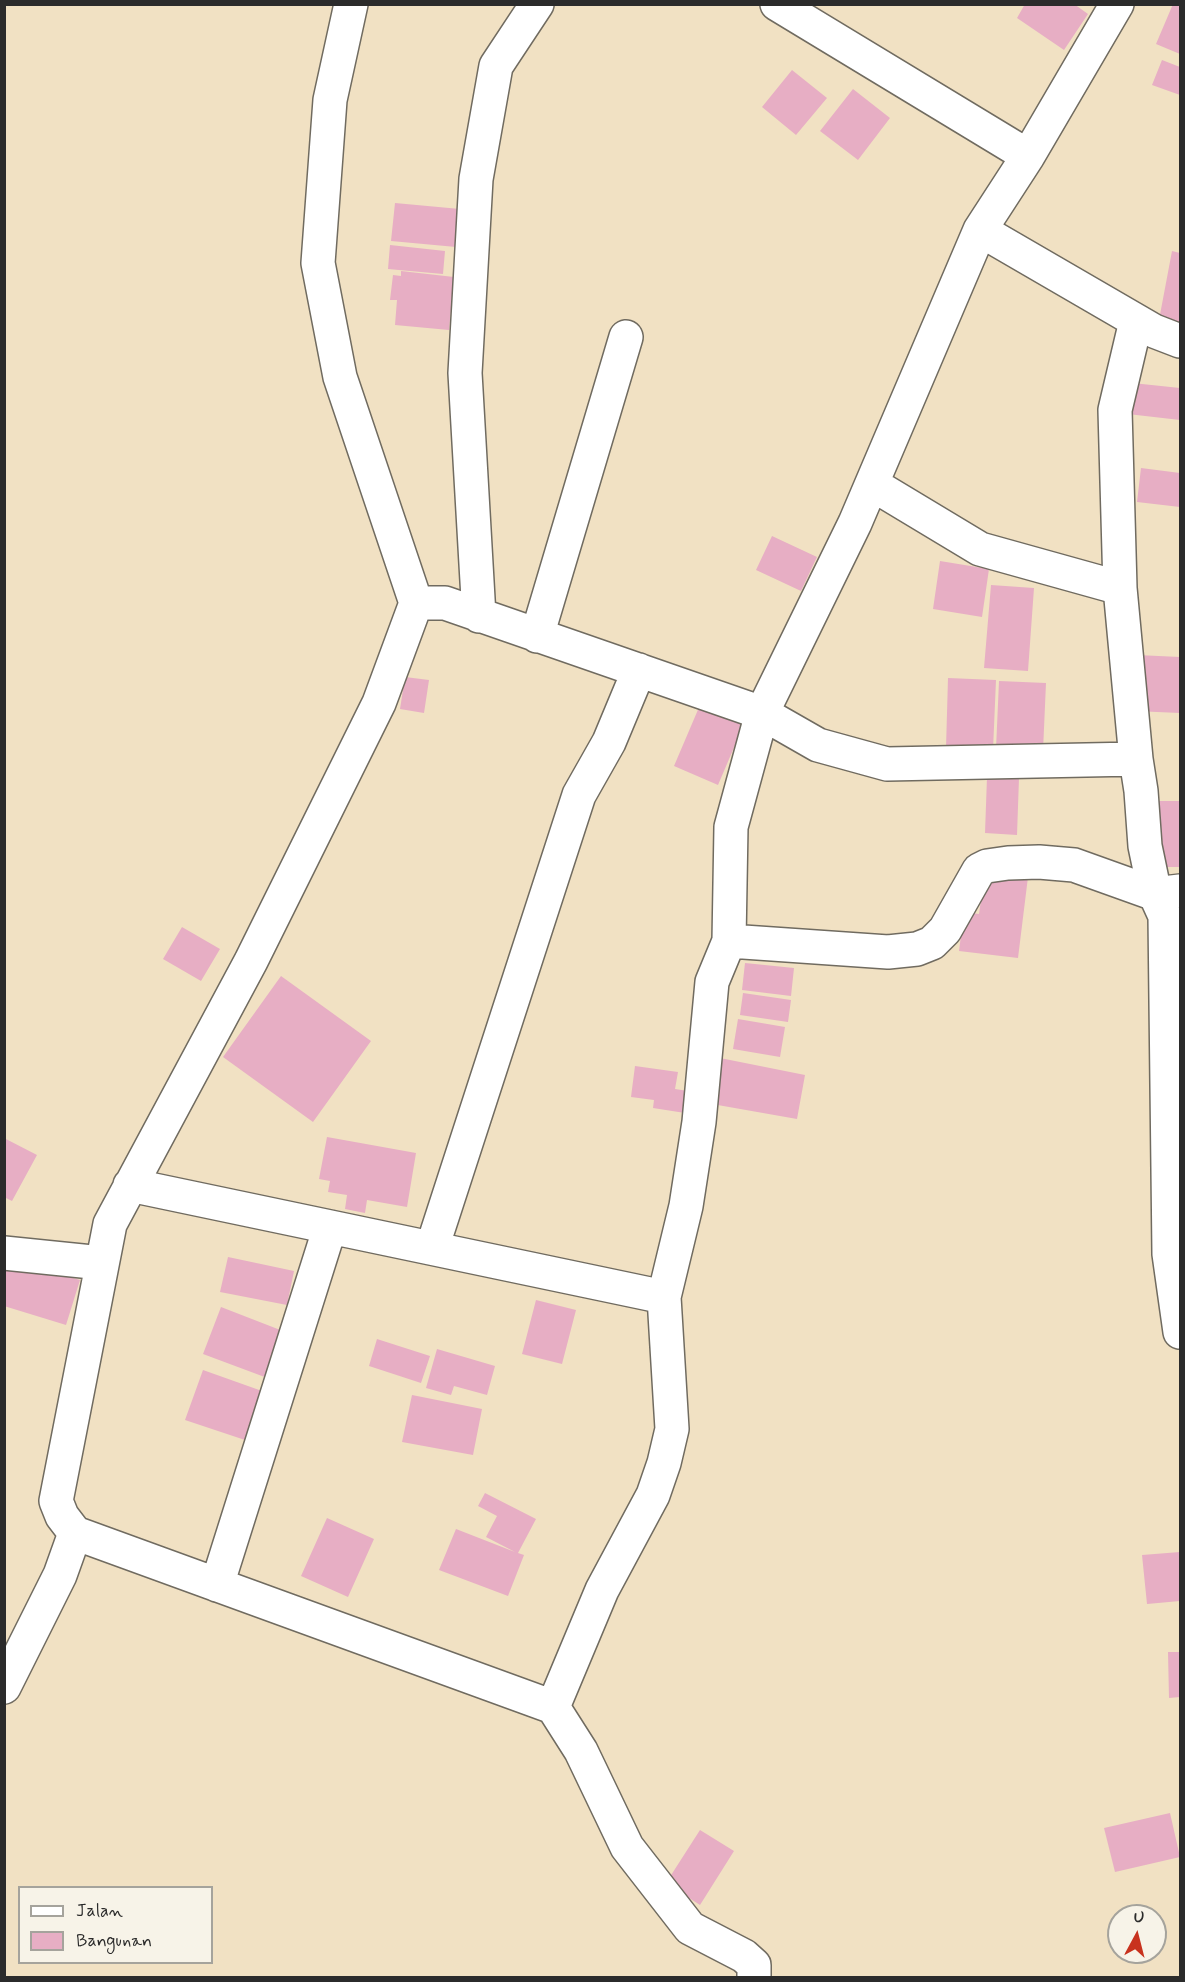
<!DOCTYPE html>
<style>
body{margin:0}
#map{position:relative;width:1185px;height:1982px;overflow:hidden;background:#f1e1c3;font-family:Mynerve,sans-serif}
canvas{display:block}
.frame{position:absolute;inset:0;border:6px solid #2b2b2b;pointer-events:none}
.legend{position:absolute;left:18px;top:1886px;width:195px;height:78px;box-sizing:border-box;background:#f7f3e8;border:2px solid #a5a39c;margin:0;padding:8px 10px;list-style:none;font-size:18px;color:#2b2b2b}
.legend li{display:flex;align-items:center;gap:12px;height:30px}
.legend b{width:30px;border:2px solid #a5a39c}
.north{position:absolute;left:1107px;top:1904px;width:60px;height:60px;box-sizing:border-box;background:#f7f3e8;border:2px solid #a5a39c;border-radius:50%;rotate:7deg;font-size:16px;font-weight:700;line-height:24px;text-align:center;color:#2b2b2b}
.north::after{content:'';display:block;margin:auto;width:21px;height:27px;background:#c8321e;clip-path:polygon(50% 0,100% 100%,50% 72%,0 100%)}
</style>
<div id="map">
<canvas width="1185" height="1982"></canvas>
<div class="frame"></div>
<ul class="legend">
<li><b style="height:8px;background:#fff"></b>Jalan</li>
<li><b style="height:16px;background:#e7aec4"></b>Bangunan</li>
</ul>
<div class="north">U</div>
</div>
<script>
const context = document.querySelector('canvas').getContext('2d');
context.lineJoin = 'round';
function fill(path, color) {
  context.fillStyle = color;
  context.fill(path, 'evenodd');
}
function poly(rows) {
  const path = new Path2D();
  for (const r of rows) {
    path.moveTo(r[0], r[1]);
    for (let i = 2; i < r.length; i += 2) path.lineTo(r[i], r[i + 1]);
  }
  return path;
}
function stroke(path, color, width, dash) {
  context.strokeStyle = color;
  context.lineWidth = width;
  context.lineCap = dash ? 'butt' : 'round';
  context.setLineDash(dash || []);
  context.stroke(path);
}
fill(poly([
 [1025,4,1074,4,1088,14,1064,50,1017,18],
 [1173,4,1180,4,1180,54,1156,44],
 [1162,60,1180,67,1180,95,1152,85],
 [792,70,827,98,796,135,762,107],
 [853,89,890,118,858,160,820,131],
 [395,203,460,209,456,247,391,241],
 [390,245,445,251,443,274,388,269],
 [1172,251,1180,253,1180,324,1159,320],
 [401,271,454,277,449,330,395,325,397,300,390,300,393,275,401,276],
 [1123,382,1180,388,1180,420,1119,413],
 [1141,468,1180,473,1180,507,1137,502],
 [772,536,817,557,801,591,756,570],
 [940,561,989,569,982,617,933,609],
 [991,585,1034,588,1028,671,984,668],
 [1137,655,1180,657,1180,713,1134,711],
 [405,677,429,680,424,713,400,709],
 [948,678,996,680,993,750,946,748],
 [999,681,1046,683,1043,751,996,749],
 [700,705,744,724,718,785,674,766],
 [987,777,1019,778,1017,835,985,833],
 [1159,801,1180,801,1180,867,1159,867],
 [985,871,1028,877,1018,958,959,951,964,912,979,914],
 [182,927,220,949,201,981,163,959],
 [745,963,794,968,791,996,742,990],
 [281,976,371,1041,313,1122,223,1057],
 [743,993,791,1000,788,1022,740,1015],
 [738,1019,785,1027,780,1057,733,1049],
 [720,1058,805,1075,797,1119,712,1104],
 [635,1066,678,1072,675,1089,688,1091,685,1113,653,1108,654,1100,631,1097],
 [327,1137,416,1153,407,1207,367,1200,365,1213,345,1209,347,1195,328,1192,330,1181,319,1179],
 [4,1138,37,1155,12,1201,4,1197],
 [4,1257,80,1280,66,1325,4,1306],
 [228,1257,294,1271,287,1305,220,1292],
 [536,1300,576,1310,562,1364,522,1354],
 [221,1307,288,1333,270,1379,203,1354],
 [377,1339,430,1356,421,1383,369,1366],
 [437,1349,495,1366,487,1395,454,1386,451,1395,426,1388],
 [203,1370,262,1391,245,1440,185,1420],
 [412,1395,482,1409,473,1455,402,1442],
 [485,1493,536,1519,518,1553,524,1555,508,1596,439,1570,456,1529,515,1552,486,1537,497,1516,478,1506],
 [327,1518,374,1539,348,1597,301,1576],
 [1180,1552,1180,1601,1147,1604,1142,1555],
 [1168,1652,1180,1652,1180,1697,1169,1698],
 [1170,1813,1180,1857,1115,1872,1104,1828],
 [700,1830,734,1851,700,1905,666,1883]
]), '#e7aec4');
const minor = poly([
 [351,4,330,100,318,263,340,377,416,603],
 [777,4,1028,156],
 [980,230,1154,331,1180,341],
 [872,484,980,549,1120,588],
 [479,616,465,373,476,179,496,66,537,4],
 [537,636,626,337],
 [1136,759,1120,588,1115,410,1136,321],
 [1180,891,1155,894,1165,916,1169,1254,1180,1332],
 [729,941,888,952,917,949,932,943,945,930,979,870,987,866,1008,863,1039,862,1074,865,1155,894],
 [130,1185,664,1297],
 [432,1248,579,795,609,742,639,670],
 [4,1253,102,1263],
 [75,1533,553,1707],
 [217,1585,330,1227],
 [4,1687,60,1575,75,1533,62,1516,56,1501,110,1224,251,961,379,703,416,603,445,603,762,713,818,745,887,764,1136,759,1141,791,1145,846,1155,894],
 [754,1978,754,1965,744,1956,690,1928,627,1847,581,1751,553,1707,602,1590,653,1495,664,1463,672,1429,664,1297,686,1206,699,1122,712,982,729,941,731,827,762,713,855,523,980,230,1028,156,1117,4]
]);
stroke(minor, '#706b60', 36);
stroke(minor, '#fff', 33);
</script>
